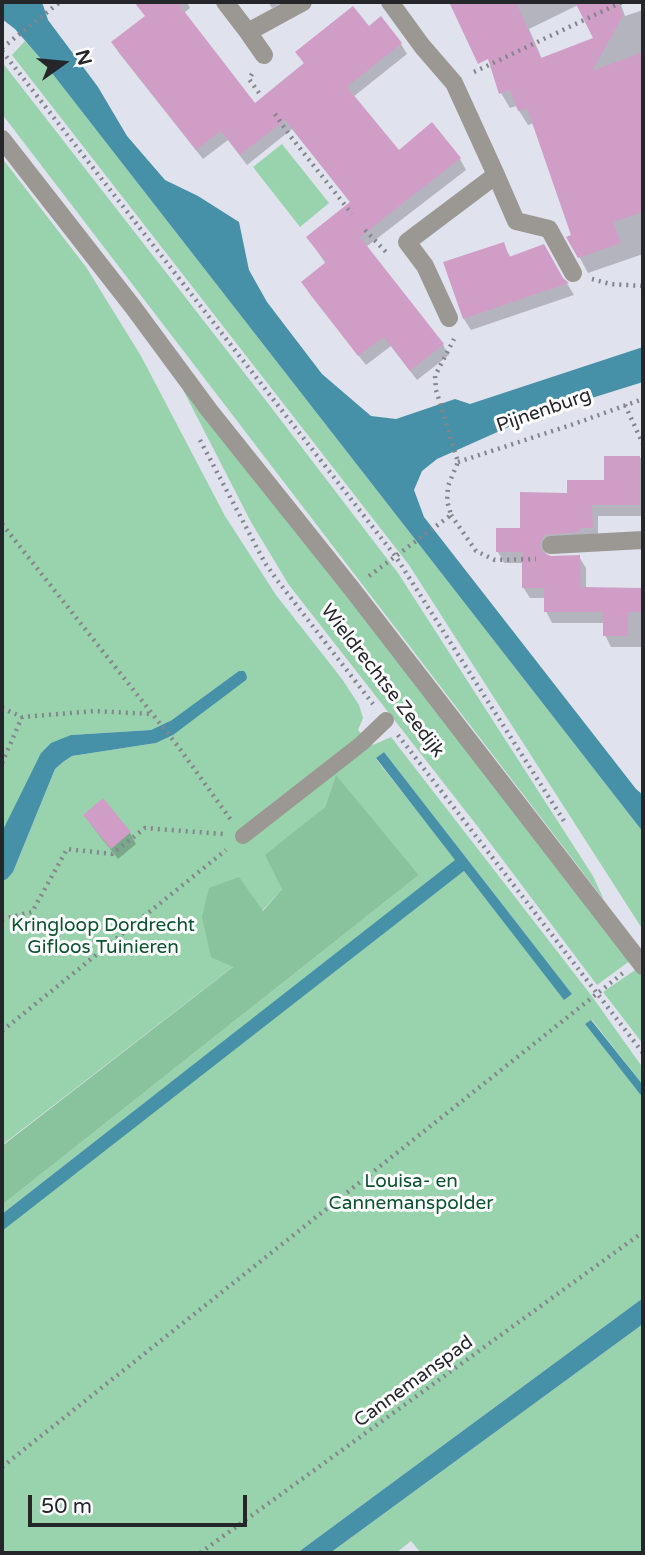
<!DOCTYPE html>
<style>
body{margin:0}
#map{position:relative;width:645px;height:1555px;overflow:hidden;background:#e0e2ed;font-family:"Varela Round",sans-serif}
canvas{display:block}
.frame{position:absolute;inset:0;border:4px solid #25262a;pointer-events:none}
.north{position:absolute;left:28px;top:28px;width:70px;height:70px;-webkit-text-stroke:5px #fff;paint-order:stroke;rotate:75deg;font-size:19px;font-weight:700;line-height:28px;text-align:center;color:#25262a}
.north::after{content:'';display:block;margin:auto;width:24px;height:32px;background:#25262a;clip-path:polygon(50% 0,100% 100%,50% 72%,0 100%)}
.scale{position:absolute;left:28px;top:1495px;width:219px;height:32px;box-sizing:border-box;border:4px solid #25262a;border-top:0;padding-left:9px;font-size:21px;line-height:24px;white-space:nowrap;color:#25262a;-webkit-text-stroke:5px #fff;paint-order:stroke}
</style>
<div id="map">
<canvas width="645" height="1555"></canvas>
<div class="frame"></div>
<div class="north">N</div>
<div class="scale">50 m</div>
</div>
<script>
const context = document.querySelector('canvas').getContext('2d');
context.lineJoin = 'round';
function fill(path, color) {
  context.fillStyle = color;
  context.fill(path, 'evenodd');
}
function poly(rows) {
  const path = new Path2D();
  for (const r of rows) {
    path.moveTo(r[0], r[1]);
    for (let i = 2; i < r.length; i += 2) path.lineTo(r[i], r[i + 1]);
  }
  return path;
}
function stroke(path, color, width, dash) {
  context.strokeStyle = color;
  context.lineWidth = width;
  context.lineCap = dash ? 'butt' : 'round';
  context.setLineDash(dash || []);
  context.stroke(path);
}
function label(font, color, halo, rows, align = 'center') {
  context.font = font + ' "Varela Round",sans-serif';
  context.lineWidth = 6;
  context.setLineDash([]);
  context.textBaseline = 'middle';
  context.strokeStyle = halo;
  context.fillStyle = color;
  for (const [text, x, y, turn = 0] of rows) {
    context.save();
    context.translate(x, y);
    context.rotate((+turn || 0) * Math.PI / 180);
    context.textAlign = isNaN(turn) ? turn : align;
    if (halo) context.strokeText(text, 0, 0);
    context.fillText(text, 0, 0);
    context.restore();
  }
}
fill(poly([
 [25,41,41,59,643,832,643,930,409,565,12,55],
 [2,62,267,402,398,573,593,876,604,900,2,114],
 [282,144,329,203,300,227,253,167],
 [2,158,86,267,141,356,225,516,276,595,342,679,359,705,363,718,358,730,373,745,391,737,591,995,643,1068,643,1085,592,1020,585,1024,643,1098,643,1298,297,1553,2,1553,2,1227,464,871,564,999,572,994,384,752,376,759,456,860,2,1214,2,1205,419,875,336,776,325,807,298,830,282,889,262,911,234,966,2,1145,2,881,7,879,13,872,55,769,63,762,72,756,156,743,173,735,172,720,151,730,71,735,2,832],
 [175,374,631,960,597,985,478,827,289,585,251,522],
 [638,968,643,975,643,1044,603,992],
 [643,1324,643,1553,421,1553,411,1541,396,1553,330,1553]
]), '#99d3ad');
fill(poly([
 [336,775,419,875,2,1205,2,1146,233,967,211,957,202,917,209,888,239,877,263,911,282,889,265,855,325,807]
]), '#89c39d');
fill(poly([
 [2,2,42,2,48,20,98,87,127,136,165,180,198,196,239,222,249,270,267,302,322,374,371,416,396,419,455,399,470,404,643,347,643,382,531,417,437,459,422,471,414,490,424,517,636,789,643,795,643,832,41,59,15,29,2,19],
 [239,671,244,671,246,674,247,677,246,680,173,735,156,743,72,756,63,762,55,769,13,872,7,879,2,881,2,832,41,753,51,743,71,735,151,730,172,720],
 [384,752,572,994,564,1000,464,871,2,1231,2,1214,455,860,376,758],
 [591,1020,643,1085,643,1098,585,1024],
 [643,1298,643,1324,330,1553,297,1553]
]), '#4691a8');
fill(poly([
 [146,2,187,2,190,8,184,13,254,105,305,65,297,52,369,28,401,44,407,54,353,97,398,152,432,125,460,159,466,170,366,247,443,345,449,355,417,380,391,346,366,365,309,293,303,282,326,264,308,238,351,203,292,129,247,165,228,140,203,159,119,53,113,43,146,16,140,7],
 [268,2,284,2,272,8],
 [491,2,620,2,625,16,643,10,643,254,588,273,569,238,573,236,534,123,528,125,516,106,510,108,501,93,504,39],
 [578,5,595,39,542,59,529,29],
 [503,244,511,258,562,280,568,285,574,295,471,330,464,319,446,263],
 [605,458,642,458,643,516,598,516,598,539,552,546,546,552,546,556,551,558,579,557,586,568,586,589,643,589,643,647,611,647,605,635,605,623,552,623,546,611,546,598,530,598,523,587,524,563,504,563,498,552,521,530,569,494,605,482],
 [85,815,130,833,136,844,118,859,92,826]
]), '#0003');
fill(poly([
 [134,2,177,2,255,103,304,63,295,52,353,6,369,26,381,16,402,43,347,87,399,150,432,122,461,158,360,237,444,344,410,371,384,337,358,356,301,282,326,262,306,237,350,202,285,120,240,155,221,131,196,150,111,42,145,16],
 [449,2,516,2,541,58,593,38,575,2,618,2,623,16,592,71,643,52,643,212,613,222,621,243,578,258,566,237,571,235,527,108,518,111,510,90,499,94,488,59,478,64],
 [504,242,509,257,544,244,563,278,569,283,463,319,443,262],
 [604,456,640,456,640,505,592,505,593,528,580,528,580,532,545,535,541,541,540,546,542,552,551,556,580,555,581,587,643,588,643,612,628,612,628,636,603,636,603,612,544,612,544,588,522,588,522,552,496,552,496,528,520,528,520,492,567,493,567,480,604,480],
 [103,798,131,832,111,849,83,815]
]), '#d09dc6');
stroke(poly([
 [2,48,60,2],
 [2,51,396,557,564,821],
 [474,72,622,2],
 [252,74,249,79,262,97],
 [275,114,291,137,352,214],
 [365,230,386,252],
 [592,279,610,284,643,286],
 [625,405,643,444],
 [200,440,265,563,277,580,373,704],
 [458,462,574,424,643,399],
 [451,515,476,551,495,560,536,559],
 [2,524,177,745,231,820],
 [369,576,451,515,447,501,448,486,458,462,436,390,435,376,454,339],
 [2,708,22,717,95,711,151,714],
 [398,735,643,1053],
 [2,763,22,717],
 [2,919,32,912,67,849,112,854,145,828,223,834],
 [2,1031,226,850],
 [2,1467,623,973],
 [200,1553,643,1232]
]), '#83858c', 4.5, [2, 5]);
stroke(poly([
 [243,836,361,744,386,720]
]), '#9b9793', 16);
stroke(poly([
 [225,2,248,32,303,2],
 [390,2,422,46,454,83,496,175,407,242,425,266,449,318],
 [248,32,264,55],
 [2,139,133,307,209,410,352,589,643,966],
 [496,175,516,221,549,229,573,273],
 [551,545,643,540]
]), '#9b9793', 18);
label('19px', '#25262a', '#fff', [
 ["Pijnenburg",544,411,-19],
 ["Wieldrechtse Zeedijk",382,681,52],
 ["Cannemanspad",414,1382,-36]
]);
label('19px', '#0b522f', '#fff', [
 ["Kringloop Dordrecht",103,926],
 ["Gifloos Tuinieren",103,948],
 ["Louisa- en",411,1182],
 ["Cannemanspolder",411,1204]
]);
</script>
